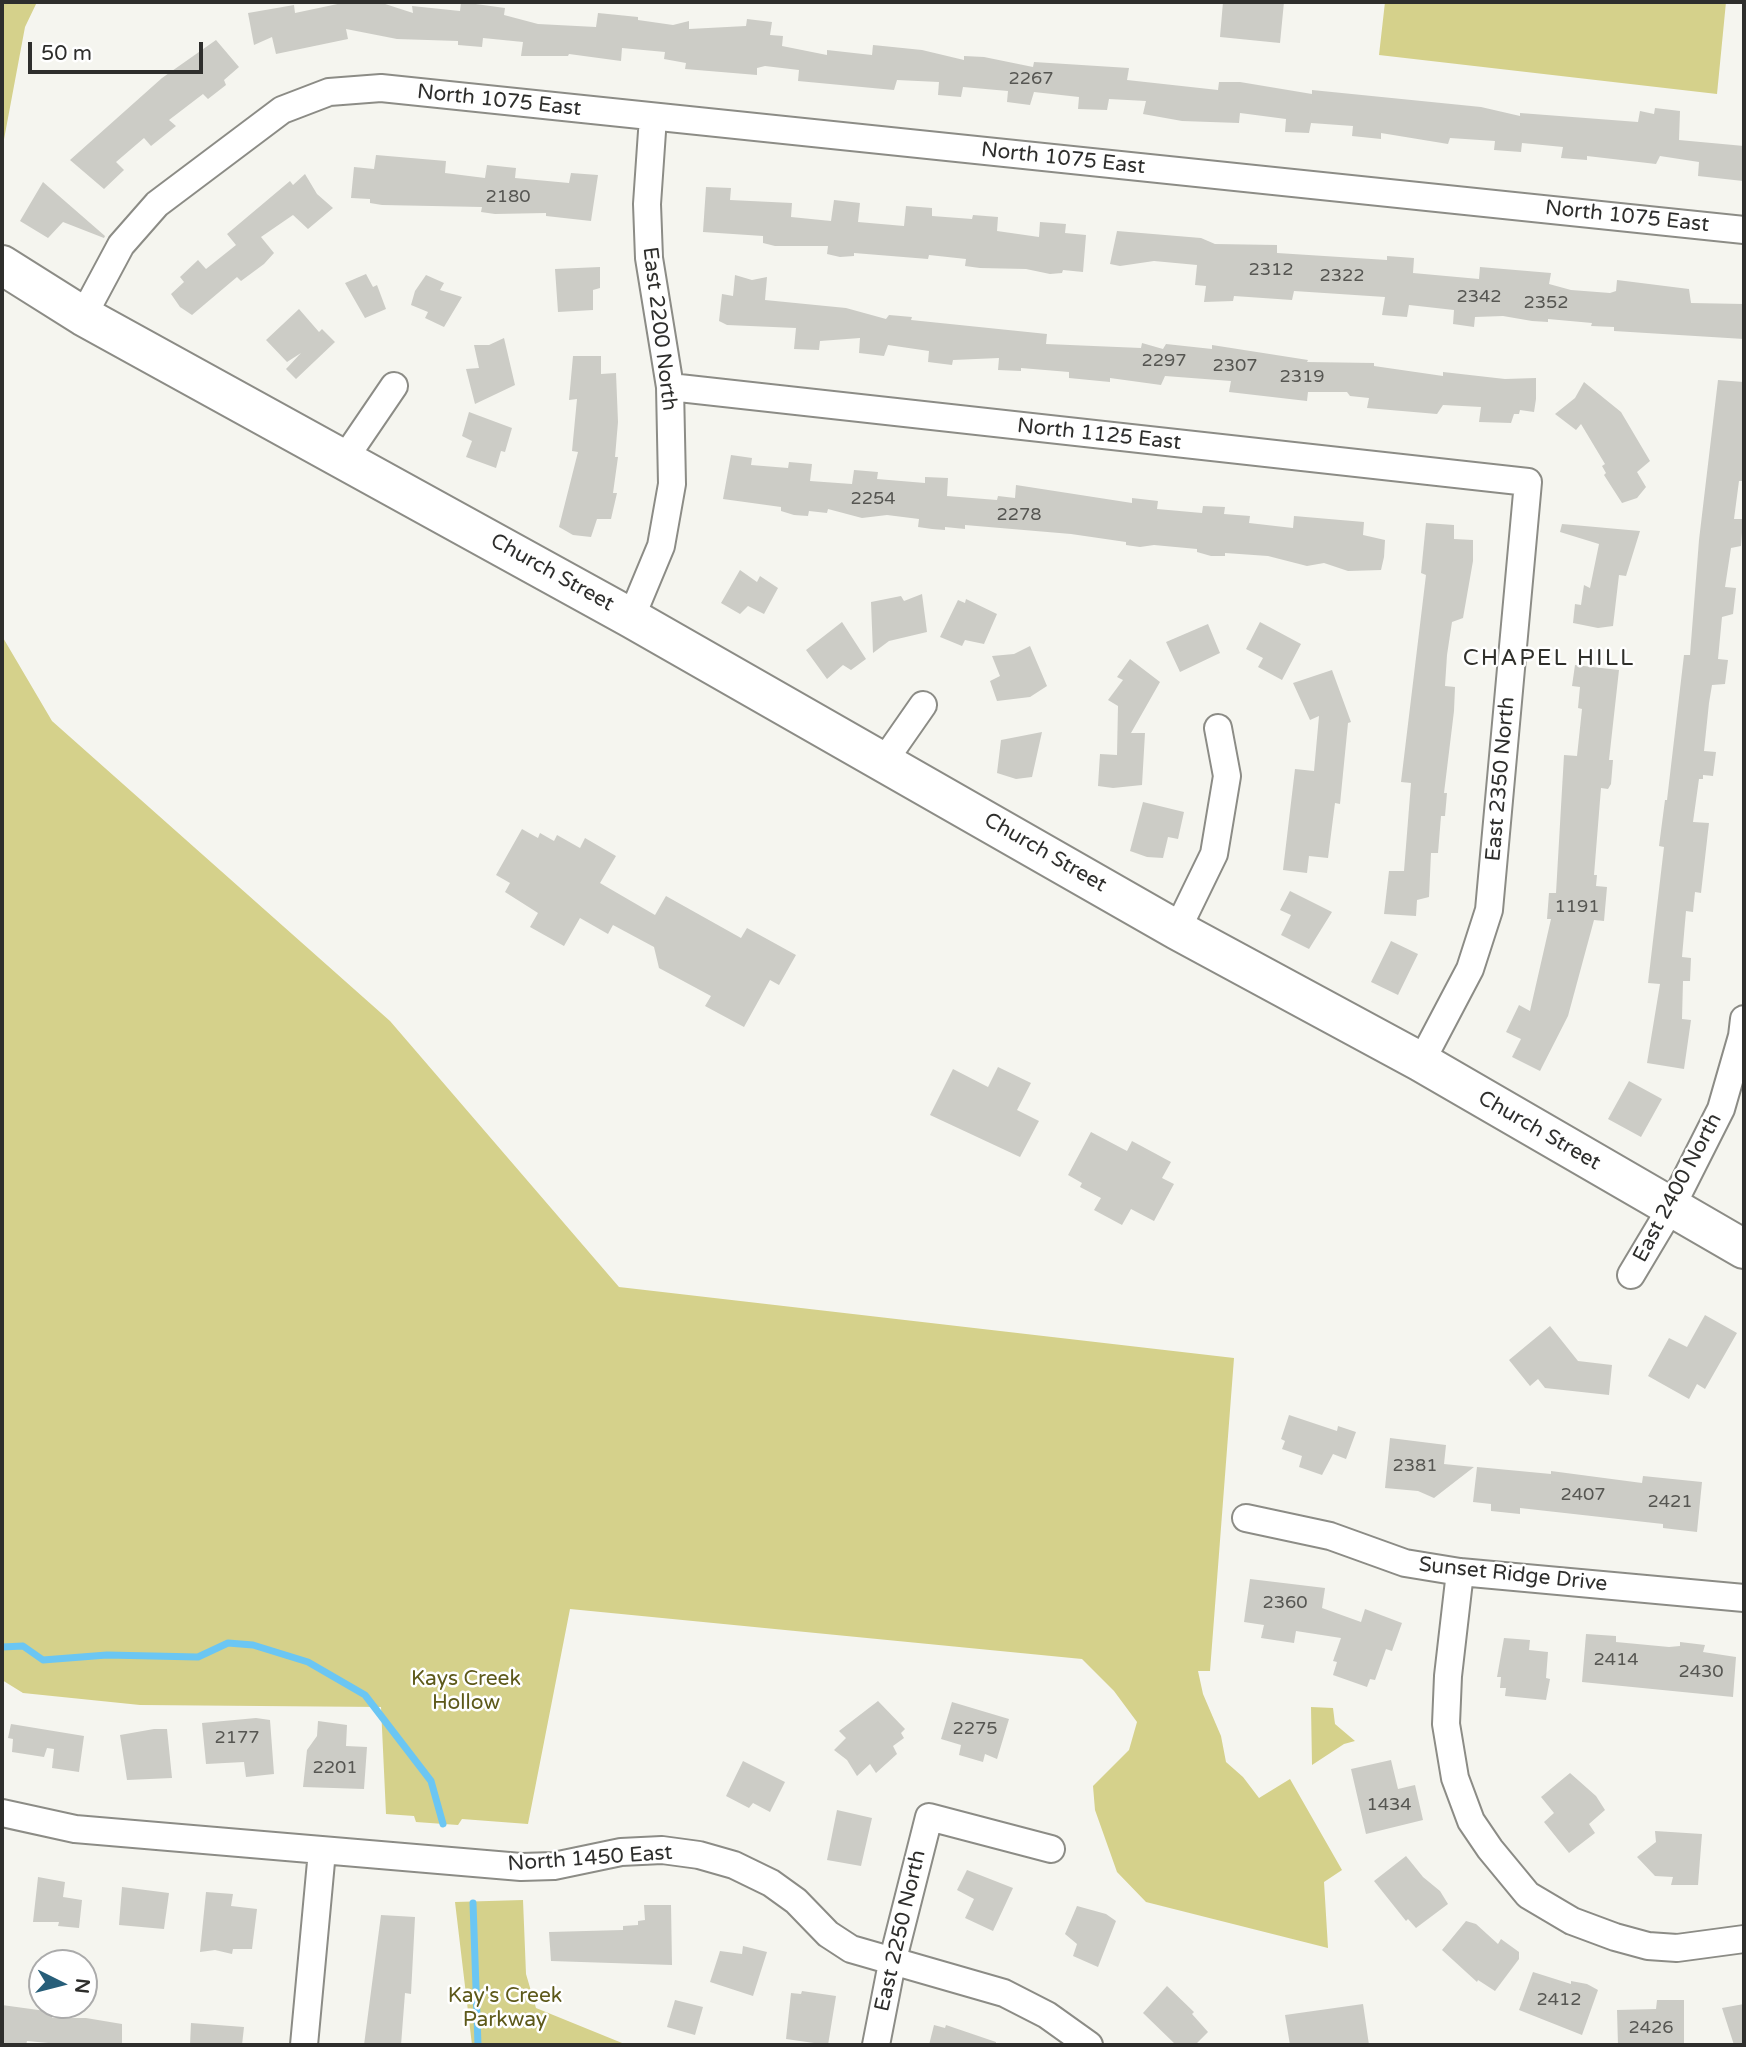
<!DOCTYPE html>
<style>
body{margin:0}
#map{position:relative;width:1746px;height:2047px;overflow:hidden;background:#f5f5ef;font-family:"Varela Round",sans-serif}
canvas{display:block}
.frame{position:absolute;inset:0;border:4px solid #2e2e2c;pointer-events:none}
.north{position:absolute;left:28px;top:1949px;width:70px;height:70px;box-sizing:border-box;background:#fff;border:2px solid #ababab;border-radius:50%;rotate:96deg;font-size:19px;font-weight:700;line-height:28px;text-align:center;color:#2e2e2c}
.north::after{content:'';display:block;margin:auto;width:24px;height:32px;background:#275e79;clip-path:polygon(50% 0,100% 100%,50% 72%,0 100%)}
.scale{position:absolute;left:28px;top:42px;width:175px;height:32px;box-sizing:border-box;border:4px solid #2e2e2c;border-top:0;padding-left:9px;font-size:21px;line-height:24px;white-space:nowrap;color:#2e2e2c;-webkit-text-stroke:5px #fff;paint-order:stroke}
</style>
<div id="map">
<canvas width="1746" height="2047"></canvas>
<div class="frame"></div>
<div class="north">N</div>
<div class="scale">50 m</div>
</div>
<script>
const context = document.querySelector('canvas').getContext('2d');
context.lineJoin = 'round';
function fill(path, color) {
  context.fillStyle = color;
  context.fill(path, 'evenodd');
}
function poly(rows) {
  const path = new Path2D();
  for (const r of rows) {
    path.moveTo(r[0], r[1]);
    for (let i = 2; i < r.length; i += 2) path.lineTo(r[i], r[i + 1]);
  }
  return path;
}
function stroke(path, color, width, dash) {
  context.strokeStyle = color;
  context.lineWidth = width;
  context.lineCap = dash ? 'butt' : 'round';
  context.setLineDash(dash || []);
  context.stroke(path);
}
function label(font, color, halo, rows, align = 'center') {
  context.font = font + ' "Varela Round",sans-serif';
  context.lineWidth = 5;
  context.setLineDash([]);
  context.textBaseline = 'middle';
  context.strokeStyle = halo;
  context.fillStyle = color;
  for (const [text, x, y, turn = 0] of rows) {
    context.save();
    context.translate(x, y);
    context.rotate((+turn || 0) * Math.PI / 180);
    context.textAlign = isNaN(turn) ? turn : align;
    if (halo) context.strokeText(text, 0, 0);
    context.fillText(text, 0, 0);
    context.restore();
  }
}
fill(poly([
 [2,2,37,2,25,27,2,150],
 [1385,2,1726,2,1717,94,1379,55],
 [2,636,52,721,390,1021,619,1287,1234,1358,1210,1671,1198,1671,1203,1694,1221,1736,1226,1762,1243,1777,1259,1798,1290,1779,1342,1870,1324,1882,1328,1948,1146,1902,1117,1872,1095,1810,1093,1786,1129,1750,1137,1722,1114,1691,1082,1659,570,1609,528,1824,462,1819,458,1825,416,1822,414,1816,386,1814,381,1707,140,1705,23,1693,2,1680],
 [1311,1707,1333,1708,1335,1724,1355,1741,1344,1744,1312,1765],
 [523,1900,526,1974,536,2008,627,2045,472,2045,455,1902]
]), '#d5d18b');
stroke(poly([
 [2,1647,23,1646,43,1660,107,1655,198,1657,228,1643,253,1645,308,1662,365,1695,431,1781,443,1824],
 [473,1903,478,2045]
]), '#6bc6f3', 7);
fill(poly([
 [347,2,379,2,413,13,412,6,460,11,461,2,505,8,504,15,538,24,596,27,598,13,638,17,638,20,673,25,689,21,689,29,746,26,747,19,772,22,770,35,783,36,782,46,827,55,827,50,872,55,873,45,922,50,964,60,964,56,984,57,1033,67,1034,62,1129,68,1127,80,1218,90,1219,82,1240,82,1312,94,1312,90,1481,107,1520,116,1520,113,1638,122,1640,111,1654,114,1655,108,1680,111,1679,140,1744,146,1744,171,1743,181,1698,176,1699,162,1660,156,1656,164,1587,156,1587,160,1561,158,1563,147,1522,143,1521,152,1494,150,1495,141,1450,138,1448,144,1381,133,1381,139,1352,136,1353,126,1311,123,1309,133,1285,132,1286,119,1240,113,1239,123,1182,121,1143,114,1146,101,1109,99,1107,110,1078,109,1079,97,1034,92,1030,105,1007,102,1008,91,963,87,961,97,938,95,939,82,897,80,894,90,798,81,799,70,765,66,757,68,757,75,685,69,686,63,664,59,665,52,622,48,621,61,569,54,568,56,521,56,523,42,483,38,482,47,458,45,458,41,397,39,346,29,348,39,276,54,272,37,254,45,248,13,294,5,295,13],
 [1223,2,1284,2,1280,43,1220,37],
 [216,40,239,67,224,80,226,85,208,99,203,94,169,120,176,126,151,146,144,138,116,162,124,170,104,189,70,160,162,78],
 [376,155,446,161,445,173,485,178,487,165,516,168,515,178,569,183,571,173,598,175,591,221,546,216,546,213,495,214,481,212,482,207,382,205,370,203,370,199,351,198,354,167,374,169],
 [305,174,317,194,333,208,308,229,293,215,261,237,274,253,264,264,241,281,237,277,192,315,180,307,171,294,184,282,180,277,198,260,206,269,236,245,227,234,290,181,293,185],
 [43,182,105,236,104,238,63,222,48,238,20,221],
 [706,187,731,188,730,200,792,203,791,217,831,221,834,200,860,203,858,222,904,226,906,206,932,208,932,216,972,219,973,215,998,217,997,231,1039,237,1040,222,1066,224,1065,233,1086,235,1083,272,1063,270,1062,273,1050,274,1026,269,980,268,965,266,966,259,929,255,928,259,854,253,854,256,840,257,827,254,828,246,775,246,763,243,763,236,703,232],
 [1117,231,1201,238,1215,244,1277,245,1277,253,1387,260,1387,256,1414,258,1413,273,1479,279,1480,267,1551,273,1549,284,1571,290,1610,293,1616,291,1617,280,1689,289,1691,303,1744,304,1744,339,1614,331,1614,327,1591,326,1592,323,1548,319,1548,322,1532,321,1503,316,1475,317,1474,327,1453,324,1454,310,1409,305,1407,317,1382,315,1385,297,1294,291,1292,300,1234,296,1233,301,1204,302,1206,286,1195,285,1197,265,1154,261,1120,266,1110,264],
 [600,267,600,288,593,290,593,310,558,312,555,269],
 [366,274,373,287,377,285,386,309,365,318,345,283],
 [426,275,444,283,440,290,462,297,444,327,425,318,428,312,411,305,415,291],
 [735,275,752,280,767,277,765,300,846,308,886,319,889,315,912,317,911,320,1047,334,1046,344,1141,348,1142,343,1163,349,1166,344,1212,349,1212,345,1308,360,1307,362,1374,363,1374,366,1443,376,1443,372,1505,379,1536,378,1536,399,1534,412,1520,410,1519,414,1514,414,1511,423,1479,422,1481,407,1443,405,1437,414,1367,408,1369,398,1350,396,1347,392,1308,392,1307,401,1229,392,1231,381,1165,376,1161,385,1110,378,1110,382,1069,378,1069,372,1021,368,1021,371,998,370,999,358,953,360,952,365,928,362,929,351,888,345,884,356,859,353,860,338,820,341,819,350,794,349,796,328,727,325,719,321,722,294,733,296],
 [299,309,319,332,322,329,335,342,296,379,286,369,301,353,287,362,266,340],
 [504,338,515,385,475,404,466,369,479,368,474,345,489,345],
 [573,356,601,356,601,374,616,373,618,422,615,457,618,457,613,493,617,493,611,519,597,519,591,537,573,535,559,527,578,452,572,451,577,399,569,400],
 [1718,380,1744,382,1744,481,1739,481,1734,519,1743,519,1741,546,1731,548,1725,587,1736,588,1733,614,1722,617,1718,659,1728,660,1725,684,1712,685,1709,703,1704,751,1716,752,1713,776,1703,775,1703,779,1699,779,1693,822,1709,823,1701,893,1695,892,1693,912,1686,911,1682,957,1691,958,1690,981,1683,981,1682,1019,1691,1020,1684,1069,1647,1063,1660,984,1648,983,1664,847,1659,846,1665,800,1667,800,1684,655,1690,655,1699,540],
 [1584,382,1621,412,1650,461,1637,472,1646,487,1637,498,1622,503,1604,475,1606,473,1602,466,1605,464,1581,424,1576,430,1555,414,1575,398],
 [469,412,512,428,505,452,501,451,496,468,466,457,472,441,462,436],
 [731,455,752,458,751,465,788,468,789,462,812,464,810,481,852,484,854,470,878,472,877,479,925,483,925,477,948,478,947,496,997,500,998,496,1015,498,1016,485,1132,503,1132,498,1158,501,1157,509,1202,513,1203,506,1225,507,1224,514,1250,516,1249,523,1293,528,1294,516,1364,522,1363,535,1385,540,1384,557,1381,570,1348,571,1324,563,1307,566,1268,556,1225,553,1225,556,1211,556,1197,552,1197,549,1154,545,1140,547,1126,545,1126,542,1071,534,965,525,965,529,945,527,945,530,932,529,918,527,919,519,887,515,862,518,828,509,827,513,809,511,808,516,794,515,781,511,781,507,723,499],
 [1426,523,1454,525,1454,539,1473,540,1473,561,1463,618,1452,622,1447,655,1445,686,1455,687,1454,711,1444,793,1447,793,1445,816,1441,816,1438,853,1431,853,1429,897,1417,900,1416,916,1384,914,1389,871,1404,871,1411,783,1401,782,1426,575,1421,573],
 [1562,524,1640,531,1626,576,1619,575,1613,626,1598,628,1573,623,1575,604,1581,605,1584,585,1590,588,1599,544,1560,532],
 [740,570,757,582,760,576,778,588,764,614,748,606,740,614,721,603],
 [922,594,927,632,889,641,873,653,871,602,901,596,904,601],
 [966,599,997,614,984,644,965,640,962,646,940,637,958,600,965,603],
 [842,622,866,659,851,670,843,665,827,679,806,650],
 [1260,622,1301,644,1282,680,1258,667,1263,658,1246,649],
 [1208,624,1220,653,1180,672,1166,642],
 [1030,646,1047,686,1030,697,997,701,990,681,1000,676,992,656,1014,654],
 [1130,659,1160,682,1131,733,1145,733,1142,785,1113,788,1098,786,1100,754,1117,755,1118,706,1108,700,1123,680,1117,677],
 [1575,665,1619,670,1609,760,1613,760,1611,784,1608,789,1601,788,1594,875,1597,875,1596,886,1607,887,1604,921,1594,920,1568,1016,1540,1071,1512,1057,1521,1039,1506,1032,1519,1005,1530,1011,1551,919,1547,919,1549,893,1556,893,1564,755,1577,756,1582,709,1578,708,1580,687,1572,686],
 [1332,670,1351,722,1348,723,1340,804,1335,803,1328,858,1309,856,1307,873,1283,870,1295,769,1314,771,1319,716,1310,720,1293,683],
 [1042,732,1032,777,1016,779,997,773,1001,740],
 [1143,802,1184,812,1178,839,1168,837,1163,858,1147,857,1130,851],
 [522,829,538,838,540,833,554,841,557,835,580,848,585,838,616,856,600,883,655,915,666,896,741,938,747,928,796,955,779,985,770,980,744,1027,705,1006,711,996,659,968,654,947,613,925,608,934,580,918,564,946,530,927,538,913,505,892,510,883,496,875],
 [1290,891,1332,912,1309,949,1281,935,1291,915,1280,910],
 [1391,941,1418,954,1398,995,1371,982],
 [998,1067,1031,1083,1017,1110,1039,1121,1020,1157,930,1115,953,1069,988,1087],
 [1629,1081,1662,1099,1641,1137,1608,1119],
 [1091,1132,1127,1151,1132,1141,1171,1162,1162,1178,1174,1184,1154,1221,1131,1209,1122,1225,1094,1210,1101,1198,1080,1187,1082,1183,1068,1175],
 [1705,1315,1737,1333,1705,1389,1697,1384,1689,1399,1648,1376,1669,1338,1687,1347],
 [1550,1326,1578,1361,1612,1365,1609,1395,1545,1388,1538,1379,1530,1386,1509,1360],
 [1289,1415,1337,1431,1338,1426,1356,1432,1346,1459,1333,1454,1322,1475,1299,1467,1302,1456,1282,1449,1285,1441,1281,1439],
 [1390,1438,1446,1445,1444,1464,1474,1467,1434,1498,1418,1491,1385,1488],
 [1477,1467,1551,1474,1551,1471,1642,1483,1643,1476,1702,1482,1697,1532,1663,1528,1663,1524,1520,1508,1520,1514,1491,1511,1491,1504,1473,1502],
 [1250,1579,1325,1588,1322,1608,1361,1622,1365,1609,1402,1623,1392,1651,1386,1649,1375,1680,1370,1679,1367,1687,1333,1675,1337,1662,1333,1661,1341,1638,1296,1631,1294,1643,1261,1638,1264,1625,1244,1622],
 [1586,1634,1616,1636,1616,1642,1669,1647,1680,1646,1680,1642,1705,1645,1703,1652,1736,1657,1733,1697,1582,1682],
 [1504,1638,1530,1640,1529,1650,1548,1652,1546,1678,1550,1679,1546,1700,1505,1696,1506,1688,1500,1688,1501,1677,1497,1677],
 [878,1701,905,1729,901,1733,904,1738,893,1746,897,1754,876,1773,870,1764,857,1776,847,1760,834,1750,846,1738,839,1731],
 [952,1702,1009,1719,997,1759,985,1754,983,1762,959,1755,961,1745,941,1739],
 [256,1718,270,1720,274,1774,246,1777,244,1762,206,1764,202,1723],
 [318,1721,347,1725,346,1746,367,1747,364,1789,303,1787,307,1750,317,1736],
 [11,1724,84,1736,79,1772,52,1768,54,1749,47,1748,44,1757,12,1752,13,1739,8,1738],
 [154,1729,167,1729,172,1778,127,1780,120,1735],
 [1391,1760,1398,1789,1415,1785,1423,1820,1366,1834,1351,1769],
 [743,1761,785,1782,770,1812,753,1803,749,1808,726,1796],
 [1570,1773,1596,1796,1605,1810,1589,1824,1595,1833,1569,1853,1544,1822,1554,1813,1541,1797],
 [837,1810,872,1818,861,1866,827,1860],
 [1655,1831,1702,1834,1698,1885,1671,1885,1673,1877,1655,1876,1637,1857,1656,1842],
 [1406,1856,1423,1877,1440,1891,1448,1904,1416,1928,1408,1919,1406,1921,1374,1881],
 [967,1870,1013,1888,993,1931,965,1918,974,1899,957,1890],
 [38,1877,65,1882,63,1897,82,1900,79,1928,58,1926,59,1922,33,1922],
 [122,1887,169,1893,164,1929,119,1925],
 [206,1892,233,1894,231,1906,257,1909,252,1949,233,1949,232,1954,215,1950,200,1952],
 [644,1905,671,1905,672,1965,551,1961,549,1932,623,1930,623,1926,638,1925,638,1921,645,1920],
 [1077,1906,1106,1914,1116,1921,1098,1967,1073,1956,1077,1944,1065,1934],
 [381,1915,415,1917,411,1994,405,1993,401,2045,364,2045],
 [1466,1921,1476,1924,1498,1944,1501,1939,1519,1952,1519,1959,1495,1991,1478,1980,1477,1982,1442,1950],
 [743,1946,767,1952,753,1996,710,1982,720,1951,742,1954],
 [1533,1972,1571,1984,1571,1981,1587,1984,1598,1990,1582,2035,1519,2010],
 [1167,1986,1194,2012,1192,2014,1208,2032,1195,2045,1176,2045,1143,2013],
 [802,1991,836,1996,828,2045,786,2039,791,1993,801,1994],
 [675,2000,703,2007,695,2035,667,2027],
 [1657,2000,1684,2000,1684,2045,1618,2045,1617,2010,1656,2009],
 [1363,2004,1369,2045,1290,2045,1285,2015],
 [1744,2004,1744,2045,1734,2045,1722,2008],
 [2,2005,53,2012,52,2018,86,2018,122,2024,122,2045,70,2045,27,2041,26,2045,2,2045],
 [191,2023,244,2027,242,2045,190,2045],
 [934,2025,945,2028,946,2025,996,2042,996,2045,929,2045]
]), '#ccccc6');
const street = poly([
 [83,316,121,245,157,204,282,110,329,92,381,88,1744,230],
 [670,387,1528,482,1489,910,1470,969,1421,1062],
 [345,458,394,386],
 [631,618,661,546,672,484,670,387,649,258,647,204,653,117],
 [884,761,923,705],
 [1177,930,1214,854,1227,776,1218,728],
 [1631,1275,1671,1208,1721,1109,1742,1036,1744,1019],
 [1246,1518,1330,1536,1405,1563,1460,1572,1744,1598],
 [1460,1572,1448,1676,1446,1724,1455,1778,1471,1821,1490,1849,1528,1895,1572,1921,1615,1937,1648,1946,1677,1948,1744,1939],
 [2,1813,75,1829,521,1867,554,1866,621,1852,662,1850,699,1855,734,1865,771,1883,796,1901,828,1934,851,1949,1004,1993,1047,2015,1089,2045],
 [304,2045,322,1851],
 [876,2045,892,1963,929,1817,1051,1849]
]);
const secondary = poly([
 [2,265,83,316,631,618,1177,930,1421,1062,1744,1249]
]);
stroke(street, '#8c8c86', 30);
stroke(secondary, '#8c8c86', 42);
stroke(street, '#fff', 26);
stroke(secondary, '#fff', 38);
label('18px', '#565652', null, [
 ["2267",1031,79],
 ["2180",508,197],
 ["2312",1271,270],
 ["2322",1342,276],
 ["2342",1479,297],
 ["2352",1546,303],
 ["2297",1164,361],
 ["2307",1235,366],
 ["2319",1302,377],
 ["2254",873,499],
 ["2278",1019,515],
 ["1191",1577,907],
 ["2381",1415,1466],
 ["2407",1583,1495],
 ["2421",1670,1502],
 ["2360",1285,1603],
 ["2414",1616,1660],
 ["2430",1701,1672],
 ["2275",975,1729],
 ["2177",237,1738],
 ["2201",335,1768],
 ["1434",1389,1805],
 ["2412",1559,2000],
 ["2426",1651,2028]
]);
label('21px', '#2e2e2c', '#fff', [
 ["North 1075 East",499,101,6],
 ["North 1075 East",1063,159,6],
 ["North 1075 East",1627,217,6],
 ["East 2200 North",659,329,83],
 ["North 1125 East",1099,435,6],
 ["Church Street",552,573,29],
 ["East 2350 North",1501,779,-85],
 ["Church Street",1045,853,30],
 ["Church Street",1539,1131,30],
 ["East 2400 North",1678,1188,-62],
 ["Sunset Ridge Drive",1513,1575,6],
 ["North 1450 East",590,1859,-4],
 ["East 2250 North",901,1931,-77]
]);
label('21px', '#5d591a', '#fff', [
 ["Kays Creek",466,1679],
 ["Hollow",466,1703],
 ["Kay's Creek",505,1996],
 ["Parkway",505,2020]
]);
context.letterSpacing = '2px';
label('23px', '#30302b', '#fff', [
 ["CHAPEL HILL",1549,659]
]);
context.letterSpacing = '0px';
</script>
